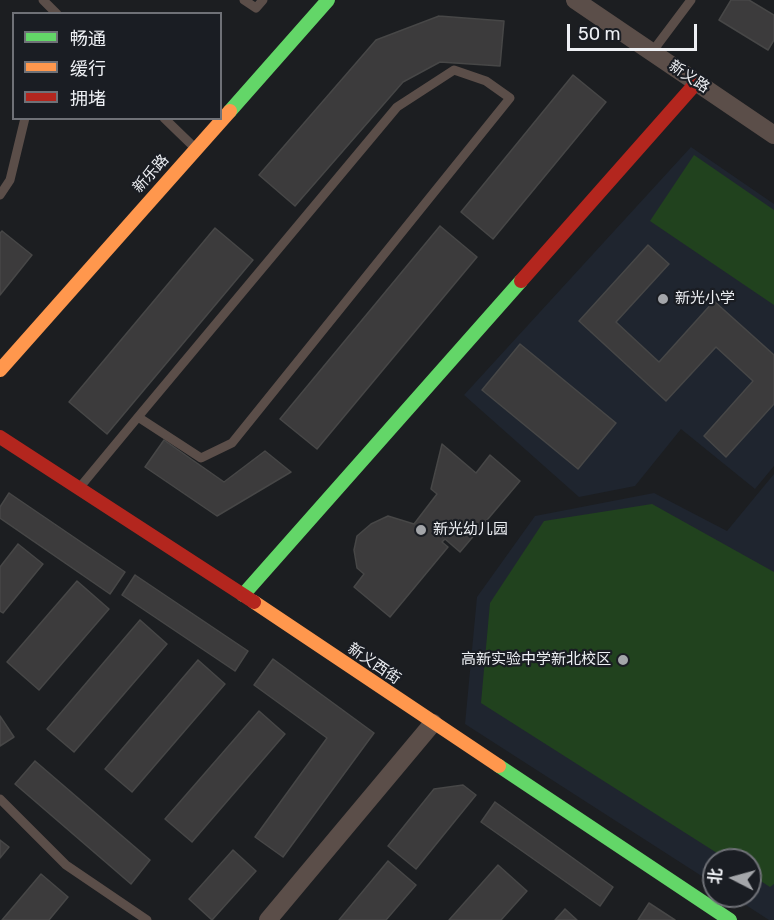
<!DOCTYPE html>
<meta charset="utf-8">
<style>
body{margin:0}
#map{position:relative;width:774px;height:920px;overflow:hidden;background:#1c1e21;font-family:Rubik,"Noto Sans SC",sans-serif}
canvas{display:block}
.legend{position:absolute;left:12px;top:12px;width:210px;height:108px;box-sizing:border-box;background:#1a1d23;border:2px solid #6f7177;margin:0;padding:8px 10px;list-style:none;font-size:18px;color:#eef0f4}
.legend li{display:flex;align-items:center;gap:12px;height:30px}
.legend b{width:30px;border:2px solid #6f7177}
.north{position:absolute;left:702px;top:848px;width:60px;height:60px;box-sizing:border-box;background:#1a1d23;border:2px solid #6f7177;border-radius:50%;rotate:276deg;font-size:16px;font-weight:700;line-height:24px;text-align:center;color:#eef0f4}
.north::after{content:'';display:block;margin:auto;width:21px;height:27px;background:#a4a6aa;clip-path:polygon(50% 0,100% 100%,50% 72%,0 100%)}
.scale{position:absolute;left:567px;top:24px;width:130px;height:27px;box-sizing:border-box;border:3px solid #eef0f4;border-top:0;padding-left:8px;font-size:18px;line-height:21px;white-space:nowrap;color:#eef0f4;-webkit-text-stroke:4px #1a1d23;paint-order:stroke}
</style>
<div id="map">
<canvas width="774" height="920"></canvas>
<ul class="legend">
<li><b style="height:8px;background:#63d668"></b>畅通</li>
<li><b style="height:8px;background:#ff974d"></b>缓行</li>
<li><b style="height:8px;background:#b3261e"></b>拥堵</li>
</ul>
<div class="north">北</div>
<div class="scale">50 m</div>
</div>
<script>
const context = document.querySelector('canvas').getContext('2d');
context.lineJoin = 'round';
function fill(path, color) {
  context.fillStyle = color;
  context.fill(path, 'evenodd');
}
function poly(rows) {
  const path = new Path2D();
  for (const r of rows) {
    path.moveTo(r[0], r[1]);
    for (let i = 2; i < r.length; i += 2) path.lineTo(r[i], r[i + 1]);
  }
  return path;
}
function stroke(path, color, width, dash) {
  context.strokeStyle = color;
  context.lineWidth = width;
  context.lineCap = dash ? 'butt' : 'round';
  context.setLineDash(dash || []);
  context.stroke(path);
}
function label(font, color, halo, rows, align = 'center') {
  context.font = font + ' Rubik,"Noto Sans SC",sans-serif';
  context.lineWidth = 4.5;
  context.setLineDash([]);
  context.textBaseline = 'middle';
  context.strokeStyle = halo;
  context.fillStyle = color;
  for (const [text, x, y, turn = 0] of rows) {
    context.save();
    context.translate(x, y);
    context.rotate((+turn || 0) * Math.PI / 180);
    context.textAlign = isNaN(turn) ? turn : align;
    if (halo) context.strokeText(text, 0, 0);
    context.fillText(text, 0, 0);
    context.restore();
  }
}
fill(poly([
 [691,147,774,204,774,466,755,489,681,429,635,486,579,497,464,395],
 [774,474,774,920,769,920,732,896,750,896,750,860,714,860,714,884,465,724,477,597,535,516,654,493,727,531]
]), '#1f252f');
fill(poly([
 [694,155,774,210,774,305,650,221],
 [652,504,774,572,774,884,770,887,750,874,750,860,728,860,481,703,490,603,544,521]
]), '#21421e');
const building = poly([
 [731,0,749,0,774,15,774,40,768,50,719,20,731,0],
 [439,16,504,21,500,66,440,62,403,82,295,206,259,175,376,40,439,16],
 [573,75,606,102,493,239,461,212,573,75],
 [440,226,477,257,317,449,280,419,440,226],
 [215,228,253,260,107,434,69,402,215,228],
 [2,231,32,255,0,295,0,233,2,231],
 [648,245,669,264,616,322,659,362,714,301,774,355,774,404,726,457,704,436,753,381,716,347,666,401,579,321,648,245],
 [520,344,616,423,578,469,482,390,520,344],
 [164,440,224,482,265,451,291,472,217,516,145,467,164,440],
 [442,444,476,473,490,455,520,481,460,552,445,539,442,542,448,547,390,617,354,587,364,574,357,568,354,550,357,536,371,524,388,516,414,524,437,494,431,489,442,444],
 [9,493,125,572,110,594,0,518,0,507,9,493],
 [18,544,43,564,3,613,0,611,0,567,18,544],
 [135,575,248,651,235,671,122,595,135,575],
 [77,581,109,609,39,690,7,662,77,581],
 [140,620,167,644,74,752,47,729,140,620],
 [273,659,374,733,283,857,255,837,327,738,254,685,273,659],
 [198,660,225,684,132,792,105,769,198,660],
 [259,711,285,734,192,842,165,819,259,711],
 [0,716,14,737,0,746,0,716],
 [35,761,150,860,131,884,15,784,35,761],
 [463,785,476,795,416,869,388,846,434,789,463,785],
 [495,802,613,887,600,906,481,822,495,802],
 [0,840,9,847,0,858,0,840],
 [233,850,256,871,212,920,189,899,233,850],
 [388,861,416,885,386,920,339,920,388,861],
 [498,865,527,891,501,920,449,920,498,865],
 [41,874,68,897,49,920,2,920,41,874],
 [649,903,675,920,638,920,649,903],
 [565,909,577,920,555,920,565,909]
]);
fill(building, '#3c3b3c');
stroke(building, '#474747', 1.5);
stroke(poly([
 [43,0,57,14],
 [244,0,256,8,263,0],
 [652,52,691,0],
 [164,118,196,149],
 [0,195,10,180,25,118],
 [80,487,138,417,397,107,454,70,486,81,510,98,232,443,201,458,138,417],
 [0,799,66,865,147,920]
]), '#5b4e49', 9);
stroke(poly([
 [575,0,774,135],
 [268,920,433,723]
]), '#5b4e49', 18);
stroke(poly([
 [230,111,328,0],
 [243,595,521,281],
 [499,766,730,920]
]), '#63d668', 14);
stroke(poly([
 [0,370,230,111],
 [254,602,499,766]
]), '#ff974d', 14);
stroke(poly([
 [521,281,697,82],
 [0,437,254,602]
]), '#b3261e', 14);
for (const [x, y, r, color] of [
 [663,299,6,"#a4a6aa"],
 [421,530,6,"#a4a6aa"],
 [623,660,6,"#a4a6aa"]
]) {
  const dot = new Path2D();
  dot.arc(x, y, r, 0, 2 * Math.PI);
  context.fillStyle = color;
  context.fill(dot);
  stroke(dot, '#1a1d23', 2);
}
label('15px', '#eef0f4', '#1a1d23', [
 ["新义路",689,77,34],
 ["新乐路",151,174,-48],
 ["新义西街",374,664,34]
]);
label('15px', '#eef0f4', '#1a1d23', [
 ["新光小学",675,299],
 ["新光幼儿园",433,530],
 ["高新实验中学新北校区",611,660,"right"]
], 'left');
</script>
